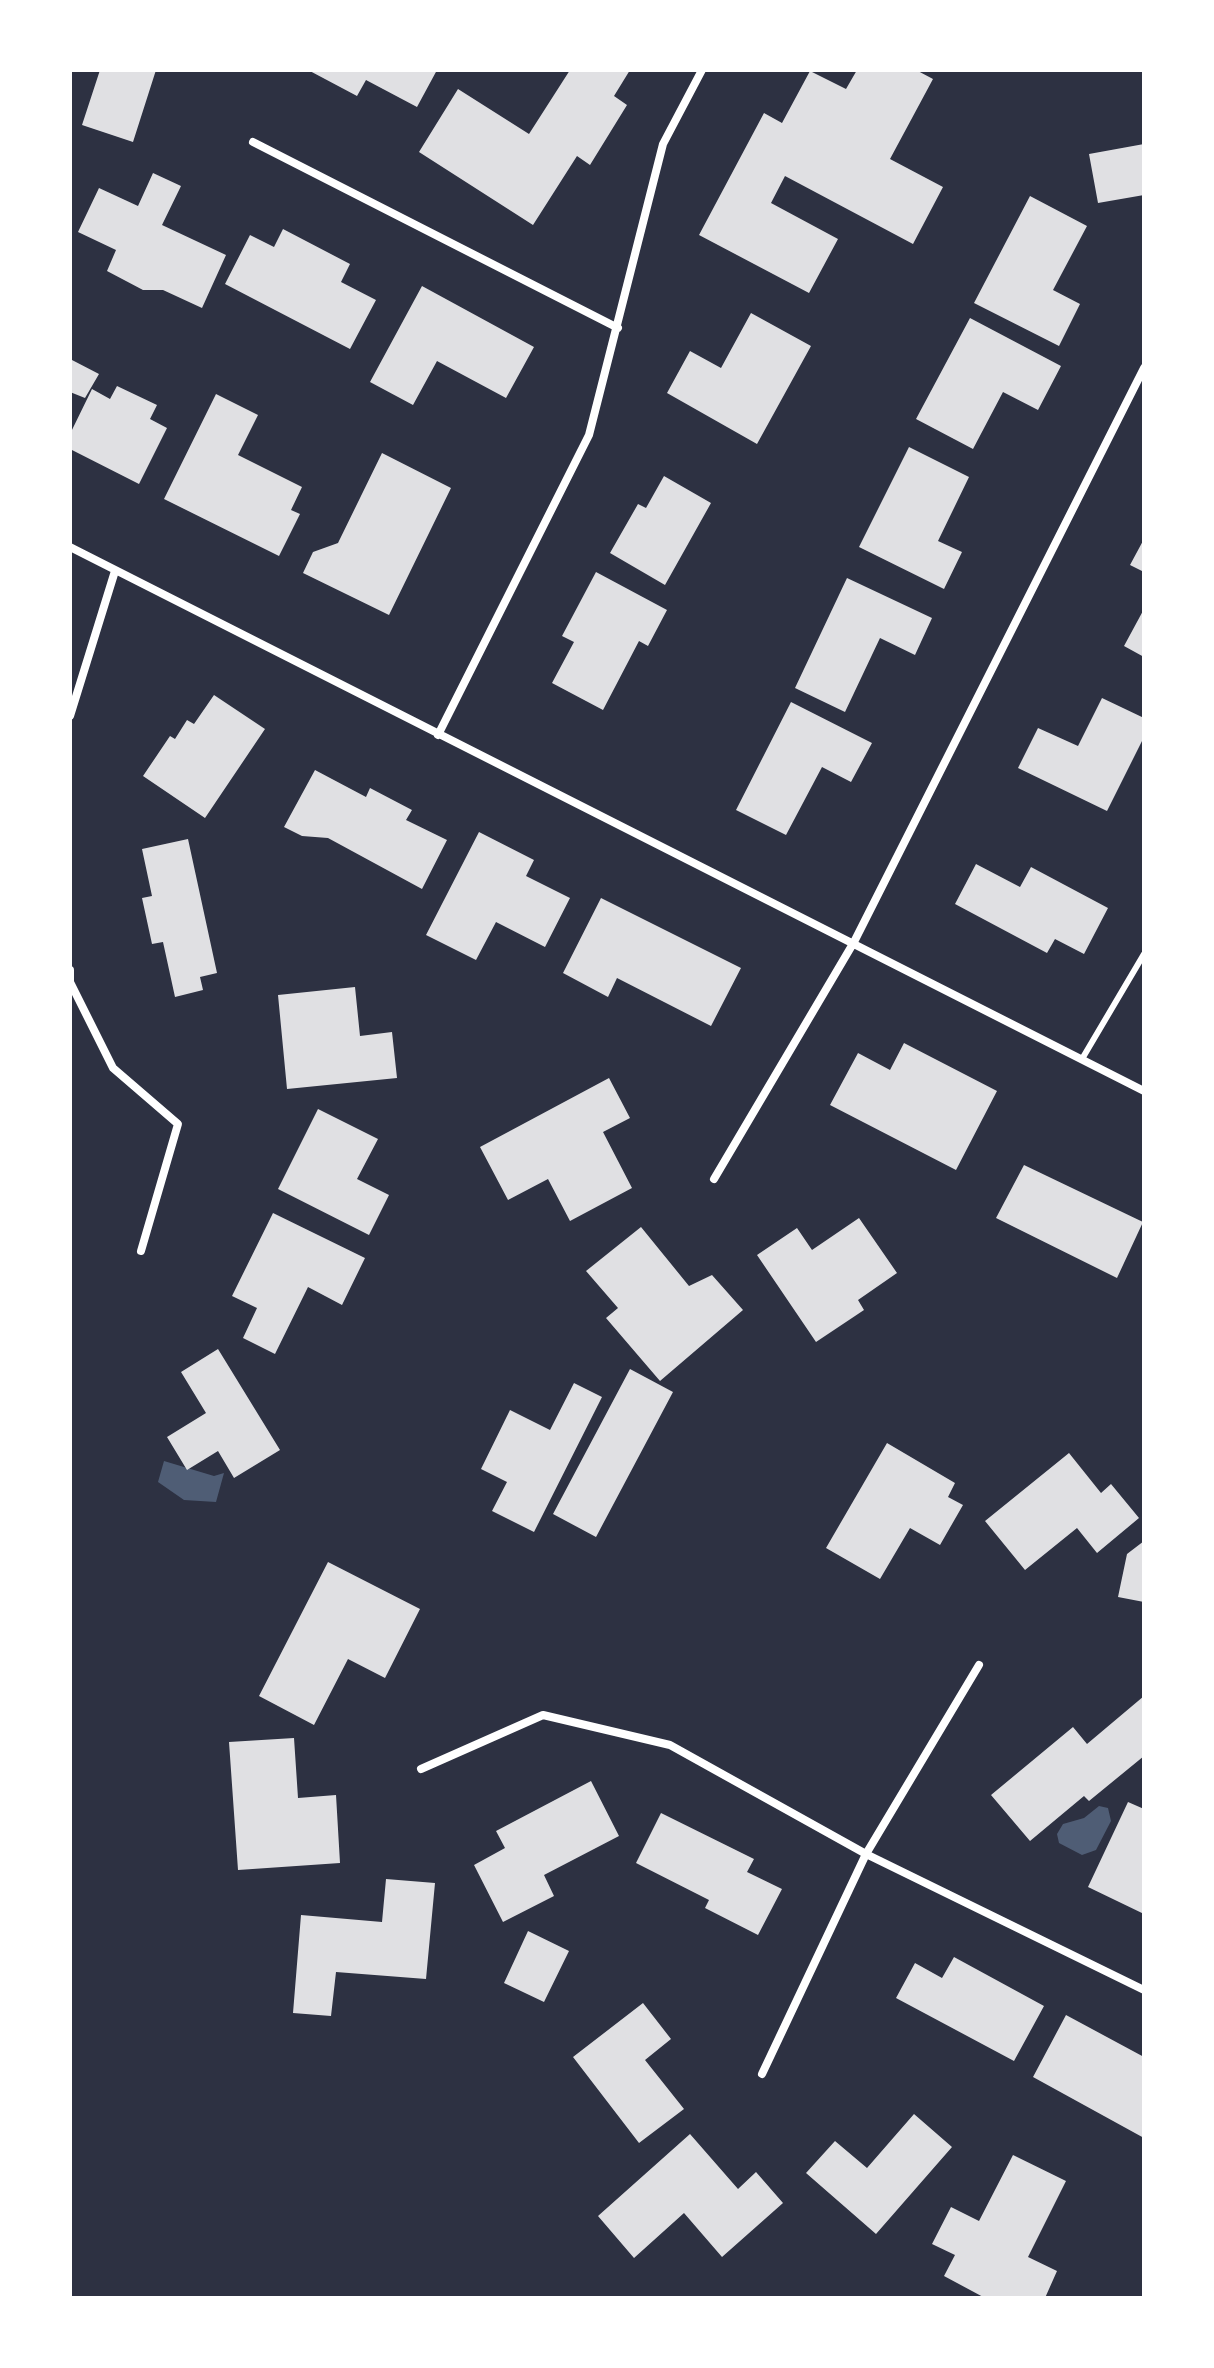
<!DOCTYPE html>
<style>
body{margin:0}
#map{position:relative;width:1214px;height:2368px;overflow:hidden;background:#2d3142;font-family:"Fira Sans",sans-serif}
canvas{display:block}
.frame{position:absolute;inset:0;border:72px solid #fff;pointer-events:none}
</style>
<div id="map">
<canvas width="1214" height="2368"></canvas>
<div class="frame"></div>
</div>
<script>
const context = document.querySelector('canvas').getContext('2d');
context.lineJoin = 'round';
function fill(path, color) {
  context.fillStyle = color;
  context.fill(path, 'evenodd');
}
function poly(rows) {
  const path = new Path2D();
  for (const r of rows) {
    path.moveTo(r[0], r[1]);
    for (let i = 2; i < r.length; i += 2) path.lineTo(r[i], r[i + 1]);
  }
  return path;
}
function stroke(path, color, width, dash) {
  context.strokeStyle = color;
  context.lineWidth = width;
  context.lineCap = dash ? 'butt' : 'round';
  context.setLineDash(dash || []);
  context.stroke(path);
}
fill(poly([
 [164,1461,214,1476,224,1473,216,1502,184,1500,158,1482],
 [1099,1806,1108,1808,1111,1821,1096,1850,1082,1855,1059,1843,1057,1834,1063,1824,1084,1818]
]), '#4f5d75');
fill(poly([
 [100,70,156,70,133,142,82,125],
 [308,70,437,70,417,107,366,80,357,96],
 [570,70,630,70,614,96,627,105,590,165,577,156,533,225,419,152,458,89,529,134],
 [857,70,916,70,933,79,890,159,943,187,913,244,785,176,771,203,838,239,809,293,699,235,764,113,782,123,810,71,846,89],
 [1144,144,1144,195,1098,203,1089,154],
 [153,173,181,186,162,225,226,255,202,308,163,290,143,290,107,271,116,250,78,232,99,188,138,206],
 [1030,196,1087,226,1053,290,1080,304,1059,346,974,303],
 [283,229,350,264,341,282,376,300,350,349,225,284,250,235,274,247],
 [422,286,534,347,506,398,437,361,413,405,370,382],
 [751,313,811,346,757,444,667,393,690,351,721,368],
 [970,318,1061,366,1038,410,1003,392,973,449,916,419],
 [72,360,99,374,85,398,70,392],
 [117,386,157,405,150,419,167,428,139,484,70,449,70,434,92,389,110,399],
 [216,394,258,415,238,455,302,487,291,510,300,514,279,556,164,499],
 [909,447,969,477,938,541,962,552,944,589,859,547],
 [382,453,451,488,389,615,303,573,313,552,338,543],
 [664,476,711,503,665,585,610,553,638,504,646,508],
 [1144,539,1144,572,1130,565],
 [596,572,667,610,648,646,639,641,603,710,552,683,574,642,562,636],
 [847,578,932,618,915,655,880,638,845,712,795,688],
 [1144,609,1144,657,1124,646],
 [214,695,265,729,205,818,143,776,170,736,175,739,187,720,194,724],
 [1102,698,1144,718,1144,737,1107,811,1018,768,1038,728,1078,746],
 [791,702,872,743,851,782,822,767,786,835,736,810],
 [315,770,366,797,370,788,412,810,406,820,447,840,422,889,328,838,302,836,284,827],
 [479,832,534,860,526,876,570,898,545,947,496,922,476,960,426,935],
 [188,839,217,973,200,977,203,990,175,997,163,942,152,944,142,898,152,896,142,849],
 [976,864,1020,887,1031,867,1108,908,1084,954,1055,939,1047,953,955,904],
 [601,898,741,968,711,1026,617,978,608,997,563,973],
 [355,987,360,1036,392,1032,397,1078,287,1089,278,995],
 [904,1043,997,1091,956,1170,830,1105,858,1053,890,1070],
 [609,1078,630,1118,603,1132,632,1188,570,1221,548,1179,508,1200,480,1147],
 [318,1109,378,1139,357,1179,389,1195,369,1235,278,1189],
 [1024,1165,1143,1222,1117,1278,996,1218],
 [273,1213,365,1258,342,1305,308,1287,275,1354,243,1338,257,1308,232,1296],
 [859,1218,897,1273,858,1300,864,1310,816,1342,757,1255,797,1228,812,1250],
 [641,1227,689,1286,712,1275,743,1310,660,1381,606,1318,618,1308,586,1271],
 [218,1349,280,1450,234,1478,218,1451,187,1470,167,1437,206,1413,181,1372],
 [630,1369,673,1392,596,1537,553,1514],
 [574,1383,602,1397,534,1532,492,1511,507,1482,481,1469,510,1410,550,1430],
 [887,1443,955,1483,948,1497,963,1505,940,1545,910,1528,880,1579,826,1548],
 [1069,1453,1101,1493,1111,1484,1139,1518,1097,1553,1077,1528,1025,1570,985,1521],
 [1144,1541,1144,1602,1118,1597,1127,1554],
 [328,1562,420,1609,385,1678,348,1659,314,1725,259,1696],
 [1144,1696,1144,1756,1089,1801,1084,1796,1030,1841,991,1795,1073,1727,1087,1744],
 [294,1738,298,1798,336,1795,340,1863,238,1870,229,1742],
 [591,1781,619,1836,544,1875,554,1896,503,1922,474,1865,505,1848,496,1831],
 [1128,1802,1144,1809,1144,1914,1088,1887],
 [661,1813,754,1859,747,1872,782,1889,758,1935,705,1908,709,1900,636,1863],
 [386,1879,435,1883,426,1979,336,1972,331,2016,293,2013,301,1915,382,1922],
 [528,1931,569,1951,544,2002,504,1983],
 [954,1957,1044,2006,1014,2061,896,1998,915,1963,942,1978],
 [643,2003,671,2039,645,2060,684,2109,639,2143,573,2057],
 [1066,2015,1144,2057,1144,2138,1033,2077],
 [914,2114,952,2147,876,2234,806,2173,835,2141,867,2168],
 [690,2134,738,2189,756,2172,783,2203,722,2257,684,2213,634,2258,598,2216],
 [1013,2155,1066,2181,1028,2257,1057,2271,1045,2298,985,2298,944,2276,955,2255,932,2244,951,2207,979,2221]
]), '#e0e0e3');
stroke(poly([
 [1082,1059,1144,954]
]), '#fff', 6);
stroke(poly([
 [253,142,618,328],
 [70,547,1144,1091],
 [70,716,115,571],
 [438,735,589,435,663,144,702,70],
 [70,970,70,982,113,1068,178,1124,141,1251],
 [714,1179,854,942,1144,368],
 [421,1769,543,1715,670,1745,866,1854,1144,1990],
 [762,2074,866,1854,979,1665]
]), '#fff', 8);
</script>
